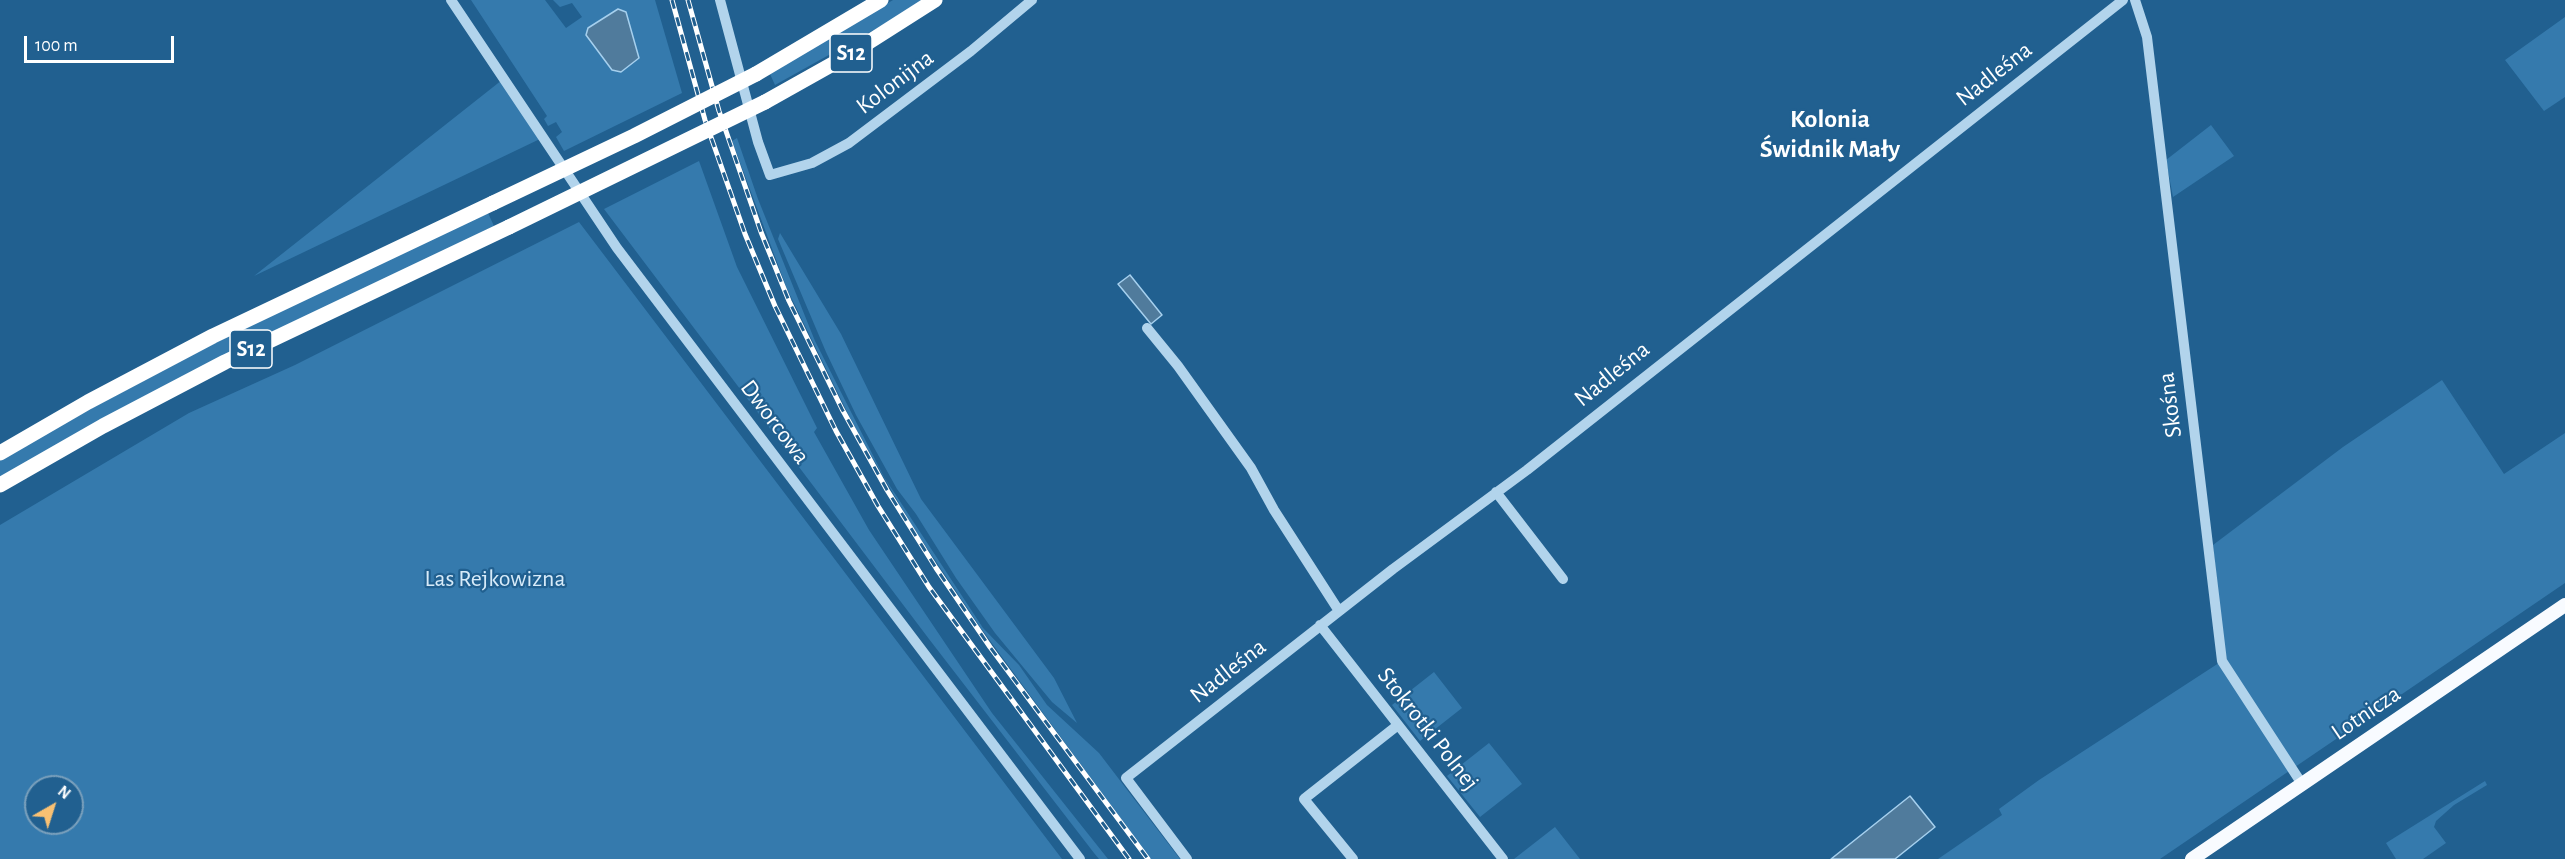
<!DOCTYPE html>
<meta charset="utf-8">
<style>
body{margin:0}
#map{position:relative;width:2565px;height:859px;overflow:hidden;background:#216090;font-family:"Alegreya Sans",sans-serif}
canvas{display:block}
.north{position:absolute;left:24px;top:775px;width:60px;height:60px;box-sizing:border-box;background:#216090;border:2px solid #7aa0bc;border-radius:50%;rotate:39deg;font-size:16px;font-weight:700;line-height:24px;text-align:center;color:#fff}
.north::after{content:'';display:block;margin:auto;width:21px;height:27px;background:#f9c173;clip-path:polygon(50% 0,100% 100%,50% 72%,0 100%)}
.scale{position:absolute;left:24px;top:36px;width:150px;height:27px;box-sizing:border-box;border:3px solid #fff;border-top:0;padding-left:8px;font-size:18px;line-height:21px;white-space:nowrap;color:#fff;-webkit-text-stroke:4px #216090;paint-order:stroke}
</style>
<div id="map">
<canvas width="2565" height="859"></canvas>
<div class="north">N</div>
<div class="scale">100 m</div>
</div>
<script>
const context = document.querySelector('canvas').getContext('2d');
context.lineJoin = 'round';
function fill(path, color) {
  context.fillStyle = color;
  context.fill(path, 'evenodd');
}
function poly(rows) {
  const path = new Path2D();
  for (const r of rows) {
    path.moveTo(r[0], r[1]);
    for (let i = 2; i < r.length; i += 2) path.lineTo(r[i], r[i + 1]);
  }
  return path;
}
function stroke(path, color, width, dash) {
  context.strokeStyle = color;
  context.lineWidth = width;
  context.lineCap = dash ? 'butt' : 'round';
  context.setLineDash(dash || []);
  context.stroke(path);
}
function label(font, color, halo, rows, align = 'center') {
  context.font = font + ' "Alegreya Sans",sans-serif';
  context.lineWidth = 4.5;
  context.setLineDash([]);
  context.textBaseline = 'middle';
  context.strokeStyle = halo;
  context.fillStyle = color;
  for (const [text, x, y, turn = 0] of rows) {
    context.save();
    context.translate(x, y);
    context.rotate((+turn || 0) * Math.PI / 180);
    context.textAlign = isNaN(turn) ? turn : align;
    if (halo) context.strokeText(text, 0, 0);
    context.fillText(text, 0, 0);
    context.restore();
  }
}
fill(poly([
 [471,0,545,0,566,28,582,17,572,3,560,7,553,0,655,0,682,93,564,151,556,137,562,132,556,122,548,126,544,119,547,116],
 [893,0,922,0,888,22,775,85,770,74],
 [2565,17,2565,97,2544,111,2505,60],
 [502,80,542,138,254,276],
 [2211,125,2234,156,2173,197,2166,160],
 [737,138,758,199,815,341,884,477,983,628,1019,665,1047,705,1099,753,1180,859,1150,859,980,627,912,526,853,424,787,289,732,141],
 [699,161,737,267,817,428,814,432,869,530,992,713,1108,859,1099,859,1094,853,929,639,604,209],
 [488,213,494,226,0,480,0,460,64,423,270,314],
 [579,222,1062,859,0,859,0,525,189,413,295,365],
 [36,787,72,787,72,823,36,823],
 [780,233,841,334,921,499,1054,678,1077,723,1052,702,995,633,956,578,916,514,897,489,856,415,826,352,778,239],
 [2442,380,2504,474,2565,433,2565,583,2160,859,1938,859,2002,815,1999,809,2039,780,2225,659,2213,545,2343,447],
 [1434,672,1462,708,1420,741,1392,705],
 [1489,743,1522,784,1480,817,1447,776],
 [2485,781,2487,785,2454,805,2436,821,2434,827,2446,843,2423,859,2396,859,2386,843],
 [1555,827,1580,859,1514,859]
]), '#357aad');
const water = poly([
 [618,9,626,12,639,58,621,72,612,70,586,35,588,28,618,9],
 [1130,275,1162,315,1151,324,1118,284,1130,275],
 [1910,796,1935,827,1895,859,1831,859,1910,796]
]);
fill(water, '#507b9c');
stroke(water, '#a6d0ee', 1.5);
stroke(poly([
 [451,0,617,248,1080,859],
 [720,0,758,142,770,175,812,163,849,143,971,51,1032,0],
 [2135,0,2147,37,2222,661,2302,784],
 [1147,328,1178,366,1251,468,1274,510,1339,611],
 [1496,492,1563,579],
 [1320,625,1503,859],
 [1187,859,1126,778,1393,569,1527,470,2123,0],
 [1353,859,1304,799,1398,725]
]), '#b2d4ec', 10);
stroke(poly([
 [2192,859,2565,605]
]), '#f8fbff', 14);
stroke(poly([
 [756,74,881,0],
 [765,102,847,56,935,0],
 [0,453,88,402,213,336,493,203],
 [0,485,103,426,225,362,509,227]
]), '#fff', 15);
const rail = poly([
 [672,0,705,120,745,234,775,306,836,431,878,506,929,587,1129,859],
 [688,0,719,111,761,232,789,301,842,409,887,490,936,568,990,647,1148,859]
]);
stroke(rail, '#fff', 5);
stroke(rail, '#216090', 3, [9]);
stroke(poly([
 [493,203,634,136,756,74],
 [509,227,765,102]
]), '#fff', 15);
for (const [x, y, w] of [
 [851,53,42],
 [251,349,42]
]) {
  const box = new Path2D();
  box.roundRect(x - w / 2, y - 19, w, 38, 4.5);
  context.fillStyle = '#216090';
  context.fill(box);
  stroke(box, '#fff', 1.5);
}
label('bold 22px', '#fff', null, [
 ["S12",851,53],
 ["S12",251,349]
]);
label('24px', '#fff', '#216090', [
 ["Nadleśna",1994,74,-38],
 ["Kolonijna",895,82,-37],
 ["Nadleśna",1612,374,-39],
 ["Skośna",2170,405,-97],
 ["Dworcowa",775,422,53],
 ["Nadleśna",1228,671,-38],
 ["Lotnicza",2366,713,-34],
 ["Stokrotki Polnej",1428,729,52]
]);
label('24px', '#d7ebf9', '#216090', [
 ["Las Rejkowizna",495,579]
]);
label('bold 26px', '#fff', '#216090', [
 ["Kolonia",1830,119],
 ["Świdnik Mały",1830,149]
]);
</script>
